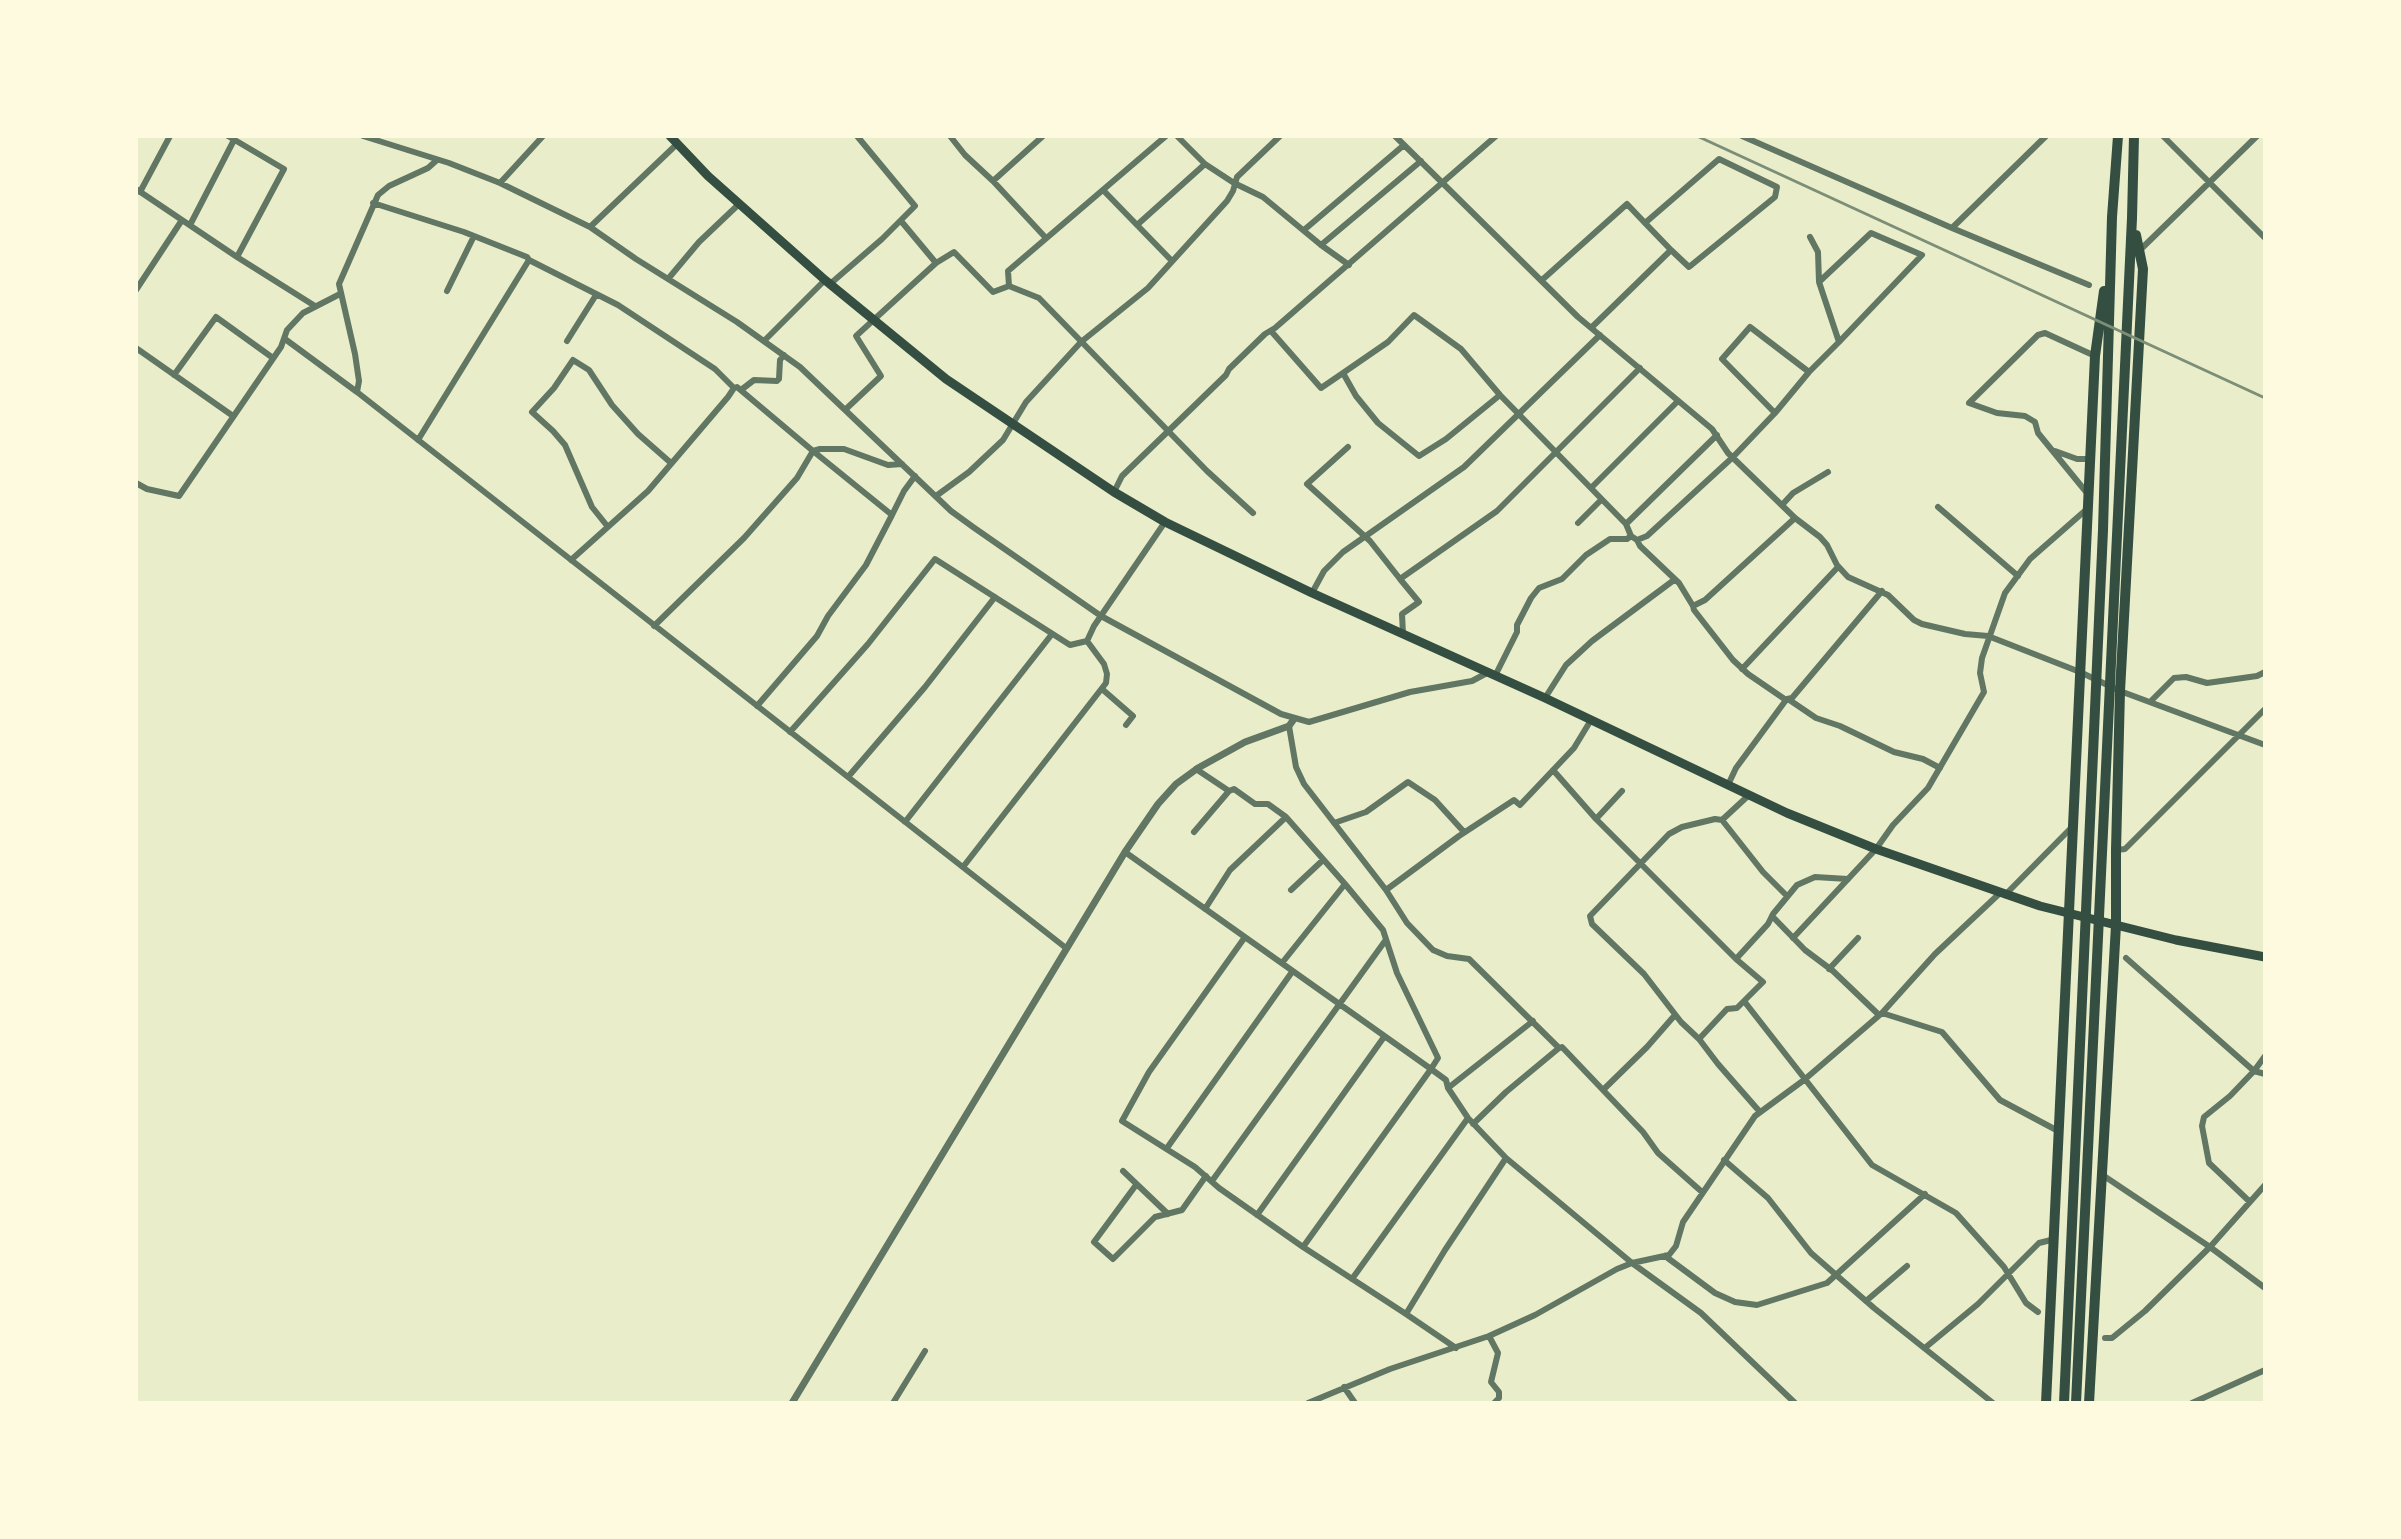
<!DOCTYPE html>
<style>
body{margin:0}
#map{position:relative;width:2401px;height:1539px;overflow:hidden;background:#e9edc9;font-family:"IBM Plex Serif",serif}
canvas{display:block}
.frame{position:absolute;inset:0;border:138px solid #fefae0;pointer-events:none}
</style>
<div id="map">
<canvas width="2401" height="1539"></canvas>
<div class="frame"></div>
</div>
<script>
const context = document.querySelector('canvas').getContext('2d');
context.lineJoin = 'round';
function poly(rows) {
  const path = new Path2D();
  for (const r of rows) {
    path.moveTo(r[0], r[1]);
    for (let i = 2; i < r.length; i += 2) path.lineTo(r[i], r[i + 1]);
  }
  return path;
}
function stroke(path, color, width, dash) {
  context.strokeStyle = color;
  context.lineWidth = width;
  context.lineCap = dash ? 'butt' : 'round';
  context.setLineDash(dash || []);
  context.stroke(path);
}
stroke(poly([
 [228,136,284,169,237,257],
 [363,136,449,163,500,183,590,227,636,259,737,322,800,367,951,511,973,527,1101,616,1281,714,1309,722,1410,692,1472,681,1487,673],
 [950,136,965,155,993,181,1043,136],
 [1177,136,1205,164,1234,183,1263,197,1321,245,1349,265],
 [1395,136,1578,317,1712,429,1728,453,1795,518,1820,537,1827,545,1837,565,1848,577,1888,595,1914,620,1922,624,1965,634,1988,636,2080,672,2120,691,2265,745],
 [1742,136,1952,228,2089,285],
 [2163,136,2265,238],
 [437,160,428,168,389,186,378,195,339,284,355,354,359,381,357,392,1066,948],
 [993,181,1045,237],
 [500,183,543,136],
 [136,189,182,220],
 [1103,190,1172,261],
 [140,192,170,136],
 [373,203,464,232,527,257,529,260],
 [901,221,936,263],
 [190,225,234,140],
 [1137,225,1205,164],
 [590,227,677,144],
 [1952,228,2046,136],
 [1304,230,1404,145],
 [1810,237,1818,252,1819,282],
 [1321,245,1421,161],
 [2139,251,2257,136],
 [668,279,699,242,739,204],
 [1542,280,1627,204,1645,223,1671,250,1689,267,1775,197,1777,187,1719,159,1645,223],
 [830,284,882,239,915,206,857,136],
 [1009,286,1008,271,1166,136],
 [136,290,182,220,237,257,315,306],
 [447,291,474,236],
 [1591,328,1671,250],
 [1271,331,1321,388,1343,373,1356,396,1378,423,1419,456,1446,439,1500,395],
 [285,339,357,392],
 [567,341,596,295],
 [764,341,825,280],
 [136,348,233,416],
 [1343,373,1388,342,1414,315,1461,349,1500,395,1626,524,1631,536,1637,540,1647,536,1733,457,1775,413,1809,372,1839,342,1922,255,1871,233,1819,282,1839,342],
 [174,375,216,317,273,358],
 [741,390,754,380,777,381,779,379,780,360,784,355],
 [846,409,881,376,856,336,936,263,954,252,993,292,1009,286,1039,298,1207,471,1253,513],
 [1775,413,1722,359,1750,327,1809,372],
 [418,440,529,260,618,305,715,369,734,388],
 [1348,447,1307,484,1370,541,1400,579,1497,511,1640,368],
 [2055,451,2077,459,2090,459],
 [136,483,147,489,179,496,281,347,287,330,303,313,340,294],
 [1591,488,1678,401],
 [1114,492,1122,476,1226,375,1229,369,1265,334,1275,328,1496,136],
 [2087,493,2038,433,2035,422,2025,416,1997,413,1969,403,2038,335,2045,333,2095,356],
 [936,496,969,472,1003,440,1026,402,1081,342,1148,288,1227,201,1233,191,1237,177,1280,136],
 [1782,505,1793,493,1828,472],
 [1938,507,2018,576],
 [1578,523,1601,500],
 [1626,524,1717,435],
 [608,527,592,507,565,445,553,431,532,412,554,388,573,360,589,370,612,405,638,434,671,463],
 [1637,540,1640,546,1679,583,1693,606,1705,600,1795,518],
 [571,560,648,491,728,397,734,388,737,387,813,451,820,449,844,449,888,465,902,464],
 [1400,579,1419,602,1402,614,1403,634],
 [1312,593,1324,571,1343,552,1464,467,1600,335],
 [1693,606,1694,610,1733,660,1748,674,1786,700,1736,768,1728,785],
 [654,626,744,538,797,478,813,451,892,515,904,491,915,476],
 [1087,641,1094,626,1165,522],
 [1742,669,1838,567],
 [1495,676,1517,632,1517,625,1531,598,1539,588,1562,579,1586,555,1610,539,1627,539,1631,536],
 [1102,689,1133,716,1126,725],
 [1545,698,1566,665,1592,641,1674,580],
 [1787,699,1792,698,1882,591],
 [1788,699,1816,718,1840,726,1894,752,1923,759,1940,768],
 [2150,702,2174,678,2186,677,2207,683,2257,676,2265,672],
 [757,706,817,636,828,616,866,565,892,515],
 [1289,726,1296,767,1304,784,1386,890,1407,923,1433,950,1447,956,1469,959,1559,1048,1562,1047,1643,1132,1658,1153,1702,1192],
 [790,732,868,644,935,559,1070,645,1087,641],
 [1196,769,1229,791,1234,789,1255,804,1268,804,1286,817,1345,884],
 [1553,770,1596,819,1736,959,1763,982,1737,1008,1727,1009,1699,1039],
 [848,777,925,687,995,597],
 [1749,795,1722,820,1715,819,1682,827,1669,834,1590,916,1592,924,1644,974,1681,1022,1699,1039,1718,1064,1760,1112],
 [1596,819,1622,791],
 [1722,820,1763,872,1787,896],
 [905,822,1052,634],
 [1334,823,1366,812,1408,782,1435,800,1464,832],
 [1194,832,1229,791],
 [2116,850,2125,849,2265,709],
 [1125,852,1431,1069,1303,1247],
 [963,867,1106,683,1107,674,1104,664,1087,641],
 [1291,890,1323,860],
 [1386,890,1459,836,1514,800,1520,805,1574,748,1591,720],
 [2005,895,2073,826],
 [1205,909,1230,870,1286,817],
 [1772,916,1805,950,1833,971,1879,1015],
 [1245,937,1149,1072,1122,1121,1195,1167,1219,1188,1303,1247,1406,1314,1445,1250,1506,1158],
 [1793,938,1876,849,1893,825,1928,788,1984,692,1980,673,1982,658,2005,593,2030,559,2087,509],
 [2126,958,2254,1071,2265,1074],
 [1736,959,1768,924,1773,914,1797,885,1815,877,1848,879],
 [1282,963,1345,884,1383,930,1397,973,1438,1058,1431,1069,1446,1080,1448,1088,1468,1118,1506,1158,1632,1263,1701,1313,1795,1403],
 [1829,969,1858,938],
 [1744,1001,1872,1165,1956,1213,2004,1267,2026,1303,2038,1312],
 [1882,1013,1942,1032,2000,1100,2060,1132],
 [1448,1088,1533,1021],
 [1603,1090,1647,1047,1675,1015],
 [1473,1124,1506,1092,1559,1048],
 [1167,1148,1292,972],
 [1724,1160,1768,1198,1811,1253,1874,1308,1993,1403],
 [1123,1171,1168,1214],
 [2101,1174,2210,1247,2265,1288],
 [1212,1181,1385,941],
 [1136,1185,1094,1242,1113,1259,1155,1217,1182,1210,1206,1176],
 [2250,1202,2209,1163,2202,1126,2204,1117,2230,1096,2254,1071,2265,1056],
 [1257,1215,1384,1037],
 [1665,1256,1715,1293,1735,1302,1757,1305,1827,1283,1925,1194],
 [1352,1279,1468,1118],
 [1866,1301,1907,1266],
 [1406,1314,1456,1348],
 [1489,1336,1498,1353,1491,1382,1499,1392,1499,1398,1494,1403],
 [2105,1338,2112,1338,2145,1311,2210,1247,2265,1185],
 [1926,1347,1978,1304,2039,1243,2055,1239],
 [1344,1387,1355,1403],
 [893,1403,925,1351],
 [1308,1403,1390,1369,1489,1336,1535,1315,1617,1269,1632,1263,1669,1255,1676,1246,1683,1222,1755,1116,1804,1080,1882,1013,1935,954,2000,893],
 [2192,1403,2265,1370]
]), '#617663', 6);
stroke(poly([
 [792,1403,1125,852,1158,804,1176,784,1198,768,1245,742,1289,726,1294,719]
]), '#617663', 7);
stroke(poly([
 [670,136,708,176,825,280,946,379,1114,492,1165,522,1312,593,1545,698,1787,813,1876,849,2040,906,2176,940,2265,957]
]), '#344e41', 9);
stroke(poly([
 [2046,1403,2095,356,2104,291],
 [2064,1403,2103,530,2112,217,2118,136],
 [2076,1403,2132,218,2134,136],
 [2089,1403,2116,925,2116,850,2120,691,2143,269,2136,235]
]), '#344e41', 10);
stroke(poly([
 [1697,136,2265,398]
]), '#7c8e77', 3);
</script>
